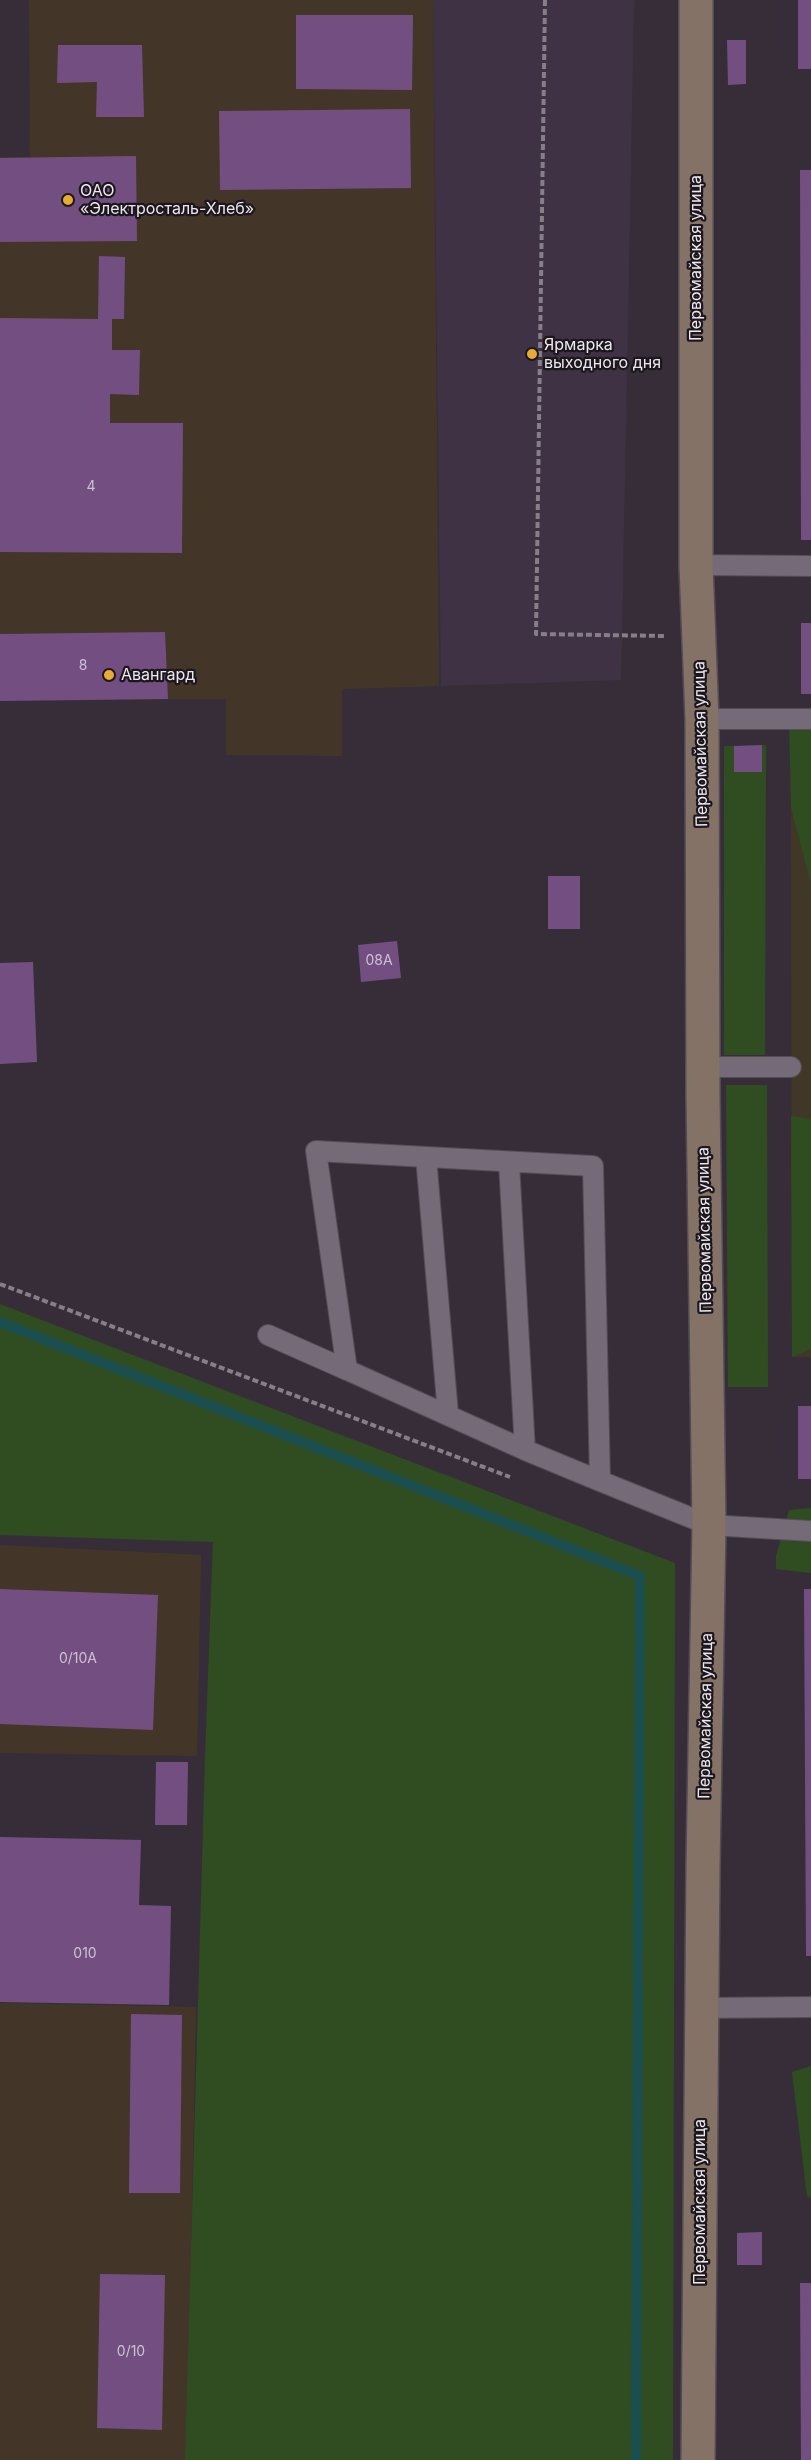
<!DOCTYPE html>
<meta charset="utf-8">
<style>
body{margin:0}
canvas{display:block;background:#362d39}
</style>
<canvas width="811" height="2460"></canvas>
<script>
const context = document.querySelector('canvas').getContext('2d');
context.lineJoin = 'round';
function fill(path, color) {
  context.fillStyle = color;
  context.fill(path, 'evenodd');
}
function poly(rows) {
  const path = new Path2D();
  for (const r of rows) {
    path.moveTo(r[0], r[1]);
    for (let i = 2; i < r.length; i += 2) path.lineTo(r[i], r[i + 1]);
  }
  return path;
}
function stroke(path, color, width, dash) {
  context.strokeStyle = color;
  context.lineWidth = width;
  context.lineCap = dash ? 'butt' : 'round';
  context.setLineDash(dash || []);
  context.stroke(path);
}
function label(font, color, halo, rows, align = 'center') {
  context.font = font + ' Inter,sans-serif';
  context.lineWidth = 4.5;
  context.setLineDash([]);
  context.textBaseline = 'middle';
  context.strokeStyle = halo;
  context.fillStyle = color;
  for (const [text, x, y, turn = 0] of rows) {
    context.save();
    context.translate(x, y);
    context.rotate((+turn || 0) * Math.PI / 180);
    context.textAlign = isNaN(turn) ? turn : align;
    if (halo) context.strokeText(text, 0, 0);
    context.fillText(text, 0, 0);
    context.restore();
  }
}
fill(poly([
 [433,0,634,0,621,680,441,686]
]), '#3f3244');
fill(poly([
 [29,0,433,0,439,686,342,689,342,756,226,755,226,699,0,700,0,157,30,157],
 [0,1545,201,1555,197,1756,0,1753],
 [0,2003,196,2007,187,2460,0,2460]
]), '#433628');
fill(poly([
 [791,777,811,777,811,1357,792,1357]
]), '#403727');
fill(poly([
 [789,719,811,719,811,884,791,808],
 [762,745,766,745,765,1055,724,1055,724,746,734,746,735,772,762,772],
 [726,1085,767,1085,768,1387,728,1387],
 [791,1116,811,1119,811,1349,792,1357],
 [0,1304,675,1563,673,2460,185,2460,205,1757,213,1542,0,1535],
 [811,1508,811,1573,776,1569,776,1556,789,1510],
 [811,2066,811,2198,807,2196,792,2072]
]), '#2f4d21');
stroke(poly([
 [0,1322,640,1576,636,2460]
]), '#1b4e4e', 10);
fill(poly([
 [798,0,811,0,811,69,798,69],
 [296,15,413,15,412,90,296,89],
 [727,40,746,40,746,84,728,85],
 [58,45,142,45,144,117,96,117,97,82,57,83],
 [410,109,411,188,220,190,219,111],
 [136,156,137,241,0,242,0,158],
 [800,170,811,170,811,540,801,540],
 [99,256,125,257,124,319,112,319,112,350,140,350,139,395,110,394,110,423,183,423,182,553,0,552,0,318,98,319],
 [801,623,811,623,811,694,801,694],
 [165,632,168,699,0,701,0,634],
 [762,745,762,772,734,772,734,746],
 [548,876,580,876,580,929,548,929],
 [397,941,401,978,361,982,358,945],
 [33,962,37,1062,0,1064,0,963],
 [798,1406,811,1406,811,1479,798,1479],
 [0,1589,158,1595,153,1730,0,1724],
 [804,1589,811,1589,811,1956,806,1956],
 [156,1762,188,1762,187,1825,155,1825],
 [0,1837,141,1840,139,1905,171,1906,169,2005,0,2002],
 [131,2014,182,2015,180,2193,129,2193],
 [762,2232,762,2265,737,2265,737,2233],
 [100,2274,165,2275,162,2430,97,2428],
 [800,2283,811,2283,811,2460,801,2460]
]), '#734f81');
const lane = poly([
 [696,565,811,566],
 [702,719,811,719],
 [703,1067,791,1067],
 [426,1157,448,1414],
 [509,1163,525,1450],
 [268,1335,347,1370],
 [600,1481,593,1166,316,1151,347,1370,525,1450,600,1481,709,1525,811,1531],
 [702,2008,811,2007]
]);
const secondary = poly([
 [696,0,696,565,702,719,703,1097,709,1525,703,1866,698,2460]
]);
stroke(lane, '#534c56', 22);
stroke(secondary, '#534c56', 36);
stroke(poly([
 [545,0,536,634,666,636],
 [0,1284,510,1477]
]), '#867e89', 4, [6, 3]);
stroke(lane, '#746a78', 20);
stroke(secondary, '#837265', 33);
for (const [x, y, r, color] of [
 [68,200,6,"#e6ac36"],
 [532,354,6,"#e6ac36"],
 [109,675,6,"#e6ac36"]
]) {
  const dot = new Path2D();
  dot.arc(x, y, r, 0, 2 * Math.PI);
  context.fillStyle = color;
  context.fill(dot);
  stroke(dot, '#1b171d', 2);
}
label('14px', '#cec1d4', null, [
 ["4",91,487],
 ["8",83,666],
 ["08А",379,961],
 ["0/10А",78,1659],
 ["010",85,1954],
 ["0/10",131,2352]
]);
label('16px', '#ede7ef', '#1b171d', [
 ["ОАО",80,191],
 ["«Электросталь-Хлеб»",80,209],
 ["Ярмарка",544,345],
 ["выходного дня",544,363],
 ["Авангард",121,675]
], 'left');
label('16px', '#ede7ef', '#1b171d', [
 ["Первомайская улица",696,258,-90],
 ["Первомайская улица",701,744,-91],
 ["Первомайская улица",705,1230,-91],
 ["Первомайская улица",706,1716,-89],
 ["Первомайская улица",700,2202,-90]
]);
</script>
